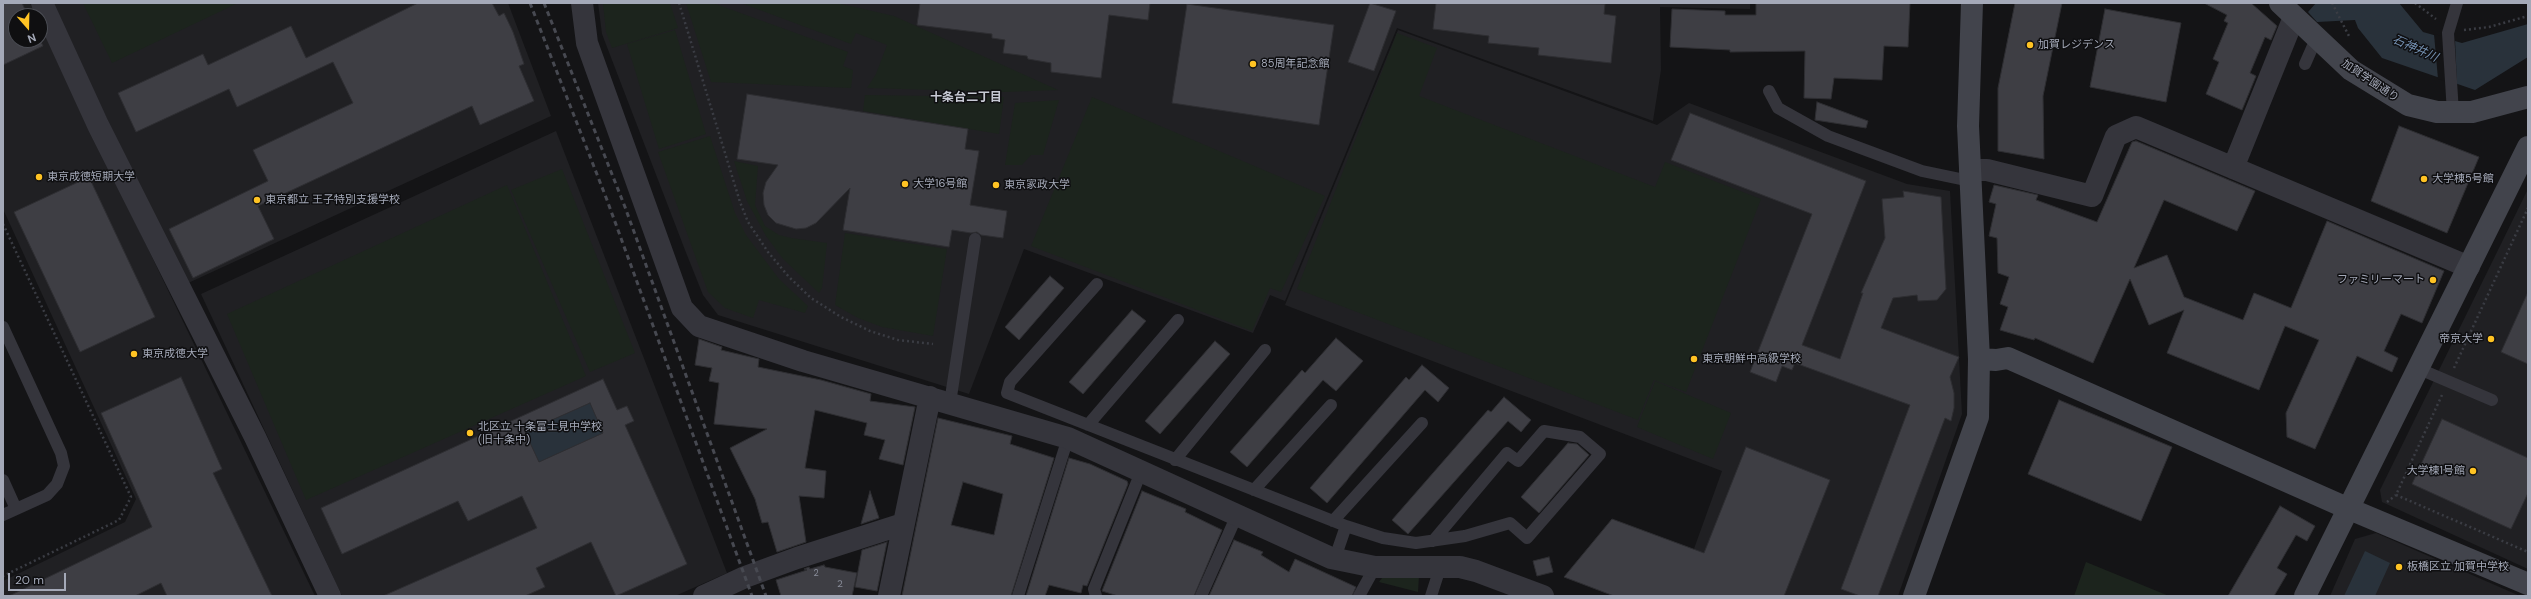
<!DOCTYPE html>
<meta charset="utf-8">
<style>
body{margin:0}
#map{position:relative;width:2531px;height:599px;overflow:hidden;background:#141416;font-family:"DM Sans",sans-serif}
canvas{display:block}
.frame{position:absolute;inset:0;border:4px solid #a4a9b8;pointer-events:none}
.north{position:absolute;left:8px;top:8px;width:40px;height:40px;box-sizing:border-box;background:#0f0f11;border:1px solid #4b4d54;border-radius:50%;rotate:160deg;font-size:11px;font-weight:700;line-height:16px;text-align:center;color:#a4a9b8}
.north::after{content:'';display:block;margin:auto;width:14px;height:18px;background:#ffc323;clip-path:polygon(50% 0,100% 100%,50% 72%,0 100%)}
.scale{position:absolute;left:8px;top:573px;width:58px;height:18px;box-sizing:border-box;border:2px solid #a4a9b8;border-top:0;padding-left:5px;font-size:12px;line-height:14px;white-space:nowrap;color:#a4a9b8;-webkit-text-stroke:3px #0f0f11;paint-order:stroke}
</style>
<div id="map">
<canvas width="2531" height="599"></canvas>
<div class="frame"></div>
<div class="north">N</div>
<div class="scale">20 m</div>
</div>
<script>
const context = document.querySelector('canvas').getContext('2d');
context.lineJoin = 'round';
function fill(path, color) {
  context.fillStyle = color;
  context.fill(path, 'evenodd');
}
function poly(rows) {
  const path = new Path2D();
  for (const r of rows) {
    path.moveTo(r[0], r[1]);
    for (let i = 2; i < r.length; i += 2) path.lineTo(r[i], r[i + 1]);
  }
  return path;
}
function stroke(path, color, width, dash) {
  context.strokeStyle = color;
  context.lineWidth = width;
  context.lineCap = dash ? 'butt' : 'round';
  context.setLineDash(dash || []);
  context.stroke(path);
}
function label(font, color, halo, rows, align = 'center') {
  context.font = font + ' "DM Sans","Noto Sans JP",sans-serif';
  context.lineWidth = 3;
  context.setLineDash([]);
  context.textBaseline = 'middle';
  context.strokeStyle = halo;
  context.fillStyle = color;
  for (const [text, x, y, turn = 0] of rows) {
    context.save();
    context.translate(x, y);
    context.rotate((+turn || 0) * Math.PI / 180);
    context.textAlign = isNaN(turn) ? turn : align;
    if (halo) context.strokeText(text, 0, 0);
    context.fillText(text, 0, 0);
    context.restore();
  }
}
fill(poly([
 [3,3,30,3,36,16,16,16,16,40,40,40,40,24,315,596,3,596,3,581,125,522,136,499,3,209],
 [51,3,508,3,551,116,186,284],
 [598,3,1750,3,1750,9,1660,7,1661,70,1653,121,1397,28,1285,301,1270,295,1253,333,1024,249,969,394,718,315,703,295,685,250,602,34],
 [1398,30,1657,125,1689,103,1907,184,1950,191,1962,414,1898,596,1677,596,1722,471,1285,305],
 [556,131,727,573,675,596,342,596,201,294],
 [2528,189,2528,569,2382,502,2380,490],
 [2376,533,2520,596,2330,596,2355,539]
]), '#202023');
fill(poly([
 [83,3,238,3,112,63],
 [603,3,670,3,678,28,612,48,606,32],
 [686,3,713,3,848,52,843,66,853,70,851,88,711,82],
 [741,3,837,3,894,16,1058,90,1004,92,867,88,876,74,887,45,856,33,851,44],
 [675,30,706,134,659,149,627,44],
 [1397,33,1437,48,1419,96,1655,187,1665,162,1761,199,1686,392,1654,380,1638,420,1297,289],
 [865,95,1004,97,999,134,863,111],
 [1092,97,1325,196,1281,292,1270,288,1252,331,1031,246],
 [1059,100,1043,155,1031,155,1022,165,1005,165,1015,103],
 [710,136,735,213,746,235,779,279,808,306,805,313,759,300,753,318,725,308,708,292,658,152],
 [734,161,758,166,755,205,765,226,779,235,791,238,827,243,822,288,819,293,783,259,766,236,747,201],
 [562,169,635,353,590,372,511,190],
 [507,185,586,376,306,500,227,314],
 [845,233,947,249,933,336,882,327,858,318,835,305],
 [1655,381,1731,413,1713,459,1637,427],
 [2086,562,2169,596,2074,596],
 [1385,574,1419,576,1418,592,1379,582]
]), '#1c241d');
fill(poly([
 [2316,3,2399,3,2423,32,2462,43,2528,24,2528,57,2475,90,2382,58,2358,28,2355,20,2317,22,2308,12],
 [590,403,603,433,539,462,525,432],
 [2365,551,2390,563,2375,596,2344,596]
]), '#29323b');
fill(poly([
 [2434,34,2455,39,2457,85,2438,79]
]), '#141416');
const building = poly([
 [3,3,22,3,28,16,16,16,16,40,40,40,43,46,3,65,3,3],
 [418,3,492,3,499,16,504,13,513,32,524,64,519,66,534,101,480,125,472,106,258,206,274,239,193,278,169,229,268,181,253,150,353,103,333,62,237,107,229,89,136,132,118,93,203,54,208,65,291,26,306,58,418,3],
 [920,3,1150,3,1148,20,1109,15,1101,78,1051,72,1051,63,1028,59,1027,56,1003,53,1005,40,992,38,992,34,917,25,920,3],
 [1370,3,1396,11,1374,71,1348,62,1370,3],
 [1436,3,1605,4,1604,14,1616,16,1611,63,1538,55,1539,48,1488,43,1489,36,1433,29,1436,3],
 [1756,3,1910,3,1908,47,1884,46,1882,80,1834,78,1831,99,1804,98,1805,51,1730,52,1730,50,1670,47,1672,9,1725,11,1725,15,1756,15,1756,3],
 [2015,3,2062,3,2043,96,2044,159,1998,151,1998,88,2015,3],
 [2204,3,2251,3,2277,26,2271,40,2265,37,2250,73,2256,76,2242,110,2206,94,2219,62,2213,59,2228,23,2224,21,2227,15,2204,3],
 [1187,4,1334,25,1319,125,1172,103,1187,4],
 [2105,9,2181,23,2166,102,2090,87,2105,9],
 [747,94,968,129,965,149,979,151,970,205,1007,211,1003,238,981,235,977,232,971,233,952,230,949,247,843,230,850,188,816,223,806,228,796,229,776,223,768,215,764,205,763,193,766,182,778,165,737,159,747,94],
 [1817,102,1868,121,1866,128,1815,120,1817,102],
 [1690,113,1866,181,1802,345,1840,359,1863,293,1861,293,1885,238,1882,199,1904,197,1903,191,1941,197,1946,289,1937,300,1918,301,1917,295,1893,298,1881,328,1959,357,1950,377,1954,393,1954,408,1951,421,1945,418,1878,596,1860,596,1841,589,1910,405,1795,363,1792,370,1782,366,1776,382,1750,372,1812,214,1671,160,1690,113],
 [2399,126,2479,157,2447,233,2371,201,2399,126],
 [2136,141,2255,191,2237,231,2164,200,2134,268,2167,255,2184,297,2243,320,2254,293,2291,308,2327,221,2444,271,2422,323,2401,314,2384,351,2398,358,2392,372,2357,356,2315,449,2287,437,2286,413,2319,340,2285,326,2259,390,2167,353,2184,310,2149,325,2130,279,2093,363,2035,338,2034,340,2000,330,2008,307,2000,304,2009,277,1998,273,1997,238,1989,236,1996,204,1989,202,1994,185,2038,195,2036,200,2097,222,2132,142,2136,141],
 [89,177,155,317,80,352,14,212,89,177],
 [1050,276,1064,288,1019,340,1005,327,1050,276],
 [2528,292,2528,364,2501,352,2528,292],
 [1132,310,1146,321,1083,394,1069,382,1132,310],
 [1336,338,1363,361,1336,391,1323,380,1247,467,1230,452,1302,370,1305,373,1336,338],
 [699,339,722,347,721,350,759,359,758,367,821,380,871,394,870,401,915,407,903,465,879,459,885,440,864,435,867,423,815,410,805,468,826,471,824,498,799,496,806,542,777,552,768,522,762,523,755,499,730,448,767,429,714,424,719,383,709,381,712,368,695,365,699,339],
 [1215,341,1230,354,1160,434,1145,421,1215,341],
 [1422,365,1449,388,1438,402,1425,390,1327,503,1310,488,1406,377,1409,380,1422,365],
 [181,377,222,469,213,473,272,596,167,596,161,583,135,596,9,596,152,527,101,413,181,377],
 [603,379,617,410,627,406,634,421,625,425,687,564,616,596,591,542,536,568,545,587,525,596,383,596,537,528,522,496,468,521,458,501,342,554,321,508,603,379],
 [590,403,603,433,539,462,525,432,590,403],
 [1504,397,1531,420,1521,432,1508,421,1408,534,1392,520,1488,410,1491,412,1504,397],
 [2059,400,2172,447,2141,521,2028,474,2059,400],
 [938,418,1012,436,1010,444,1054,458,1011,596,902,596,938,418],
 [963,482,1003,494,994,535,951,525,963,482],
 [2442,419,2528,458,2528,493,2511,529,2412,484,2442,419],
 [1568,443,1577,444,1589,455,1539,513,1521,497,1568,443],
 [1746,447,1830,480,1784,596,1614,596,1564,577,1612,519,1704,553,1746,447],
 [1069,458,1090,464,1127,481,1128,484,1087,586,1083,585,1081,593,1049,585,1045,596,1026,596,1069,458],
 [870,491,879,518,861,524,870,491],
 [1142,491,1186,509,1185,512,1222,530,1194,596,1118,596,1102,591,1142,491],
 [2280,506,2315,526,2307,541,2296,535,2277,568,2287,574,2274,596,2228,596,2280,506],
 [1234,540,1263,552,1261,555,1289,572,1295,559,1356,587,1352,596,1209,596,1234,540],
 [887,542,877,591,855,587,862,550,887,542],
 [1549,557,1553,572,1537,576,1533,561,1549,557],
 [824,565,825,567,857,573,852,596,781,596,776,580,807,570,804,569,809,567,810,569,824,565]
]);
fill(building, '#3e3e44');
stroke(building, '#2e2e32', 1);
stroke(poly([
 [679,3,740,202,748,222,768,252,789,277,811,298,841,317,870,331,898,340,933,344],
 [2332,3,2350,38],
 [2415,3,2436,19],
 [2464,30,2489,27,2528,16],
 [3,224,131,497,119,520,3,576],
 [2454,368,2528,208],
 [2442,395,2396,495,2528,552],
 [2387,502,2396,495]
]), '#3a3c43', 2.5, [2, 3]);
stroke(poly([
 [2305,64,2316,39],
 [1769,91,1778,108,1828,136,1922,171,1970,181],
 [2453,113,2448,33,2457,3],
 [1097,284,1010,382,1007,393,1346,526,1383,538,1416,543,1465,536,1510,523,1527,538,1600,454,1580,437,1544,431,1518,461,1507,453,1433,541],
 [3,327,61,453,64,466,57,484,47,495,3,515],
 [2417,368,2492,400],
 [950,403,975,239],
 [1088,425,1178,320],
 [1175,460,1265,350],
 [3,480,16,509],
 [1254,490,1331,405],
 [1333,521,1422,423],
 [1335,558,1346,526],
 [1018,596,1068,438],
 [1096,596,1094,589,1141,472],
 [1201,596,1237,515],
 [1359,596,1375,567],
 [1431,596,1441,565]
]), '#35353c', 12);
stroke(poly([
 [42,3,98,125,255,437,330,596],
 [582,3,587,43,682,308,699,326,803,361,1068,438,1331,558,1375,567,1460,567,1476,571,1543,596],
 [2233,168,2294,17],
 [1970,170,1987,170,2092,196,2116,136,2136,127,2469,267],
 [704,596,745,577,797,558,903,524],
 [889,596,930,397]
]), '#35353c', 22);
stroke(poly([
 [2280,3,2351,70,2408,105,2437,112,2472,112,2528,97],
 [1979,359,1996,360,2008,358,2347,508,2528,584],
 [1914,596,1978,417,1979,359,1968,126,1972,3],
 [2305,596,2528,147]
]), '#42444c', 22);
stroke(poly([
 [530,3,607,200,752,596],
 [544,3,625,207,766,596]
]), '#474951', 3, [5, 4]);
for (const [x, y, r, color] of [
 [2030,45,4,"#ffc323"],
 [1253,64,4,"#ffc323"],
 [39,177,4,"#ffc323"],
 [2424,179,4,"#ffc323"],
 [905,184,4,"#ffc323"],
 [996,185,4,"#ffc323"],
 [257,200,4,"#ffc323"],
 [2433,280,4,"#ffc323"],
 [2491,339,4,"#ffc323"],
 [134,354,4,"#ffc323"],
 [1694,359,4,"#ffc323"],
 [470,433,4,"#ffc323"],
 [2473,471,4,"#ffc323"],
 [2399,567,4,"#ffc323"]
]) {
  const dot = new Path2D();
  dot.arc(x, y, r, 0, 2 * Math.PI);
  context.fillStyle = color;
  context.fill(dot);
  stroke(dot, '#0f0f11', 1.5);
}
label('9px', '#8a8e9b', null, [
 ["2",816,574],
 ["２",840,585]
]);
label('11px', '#a4a9b8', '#0f0f11', [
 ["加賀レジデンス",2038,45],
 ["85周年記念館",1261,64],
 ["東京成徳短期大学",47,177],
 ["大学棟5号館",2432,179],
 ["大学16号館",913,184],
 ["東京家政大学",1004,185],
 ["東京都立 王子特別支援学校",265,200],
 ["ファミリーマート",2425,280,"right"],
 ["帝京大学",2483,339,"right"],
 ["東京成徳大学",142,354],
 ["東京朝鮮中高級学校",1702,359],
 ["北区立 十条富士見中学校",478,427],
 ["(旧十条中)",478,440],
 ["大学棟1号館",2465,471,"right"],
 ["板橋区立 加賀中学校",2407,567]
], 'left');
label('11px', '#a4a9b8', '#0f0f11', [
 ["加賀学園通り",2370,81,34]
]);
label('italic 12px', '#7795b7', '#0f0f11', [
 ["石神井川",2415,49,24]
]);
label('bold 12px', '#c6c8d3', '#0f0f11', [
 ["十条台二丁目",966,98]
]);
</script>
